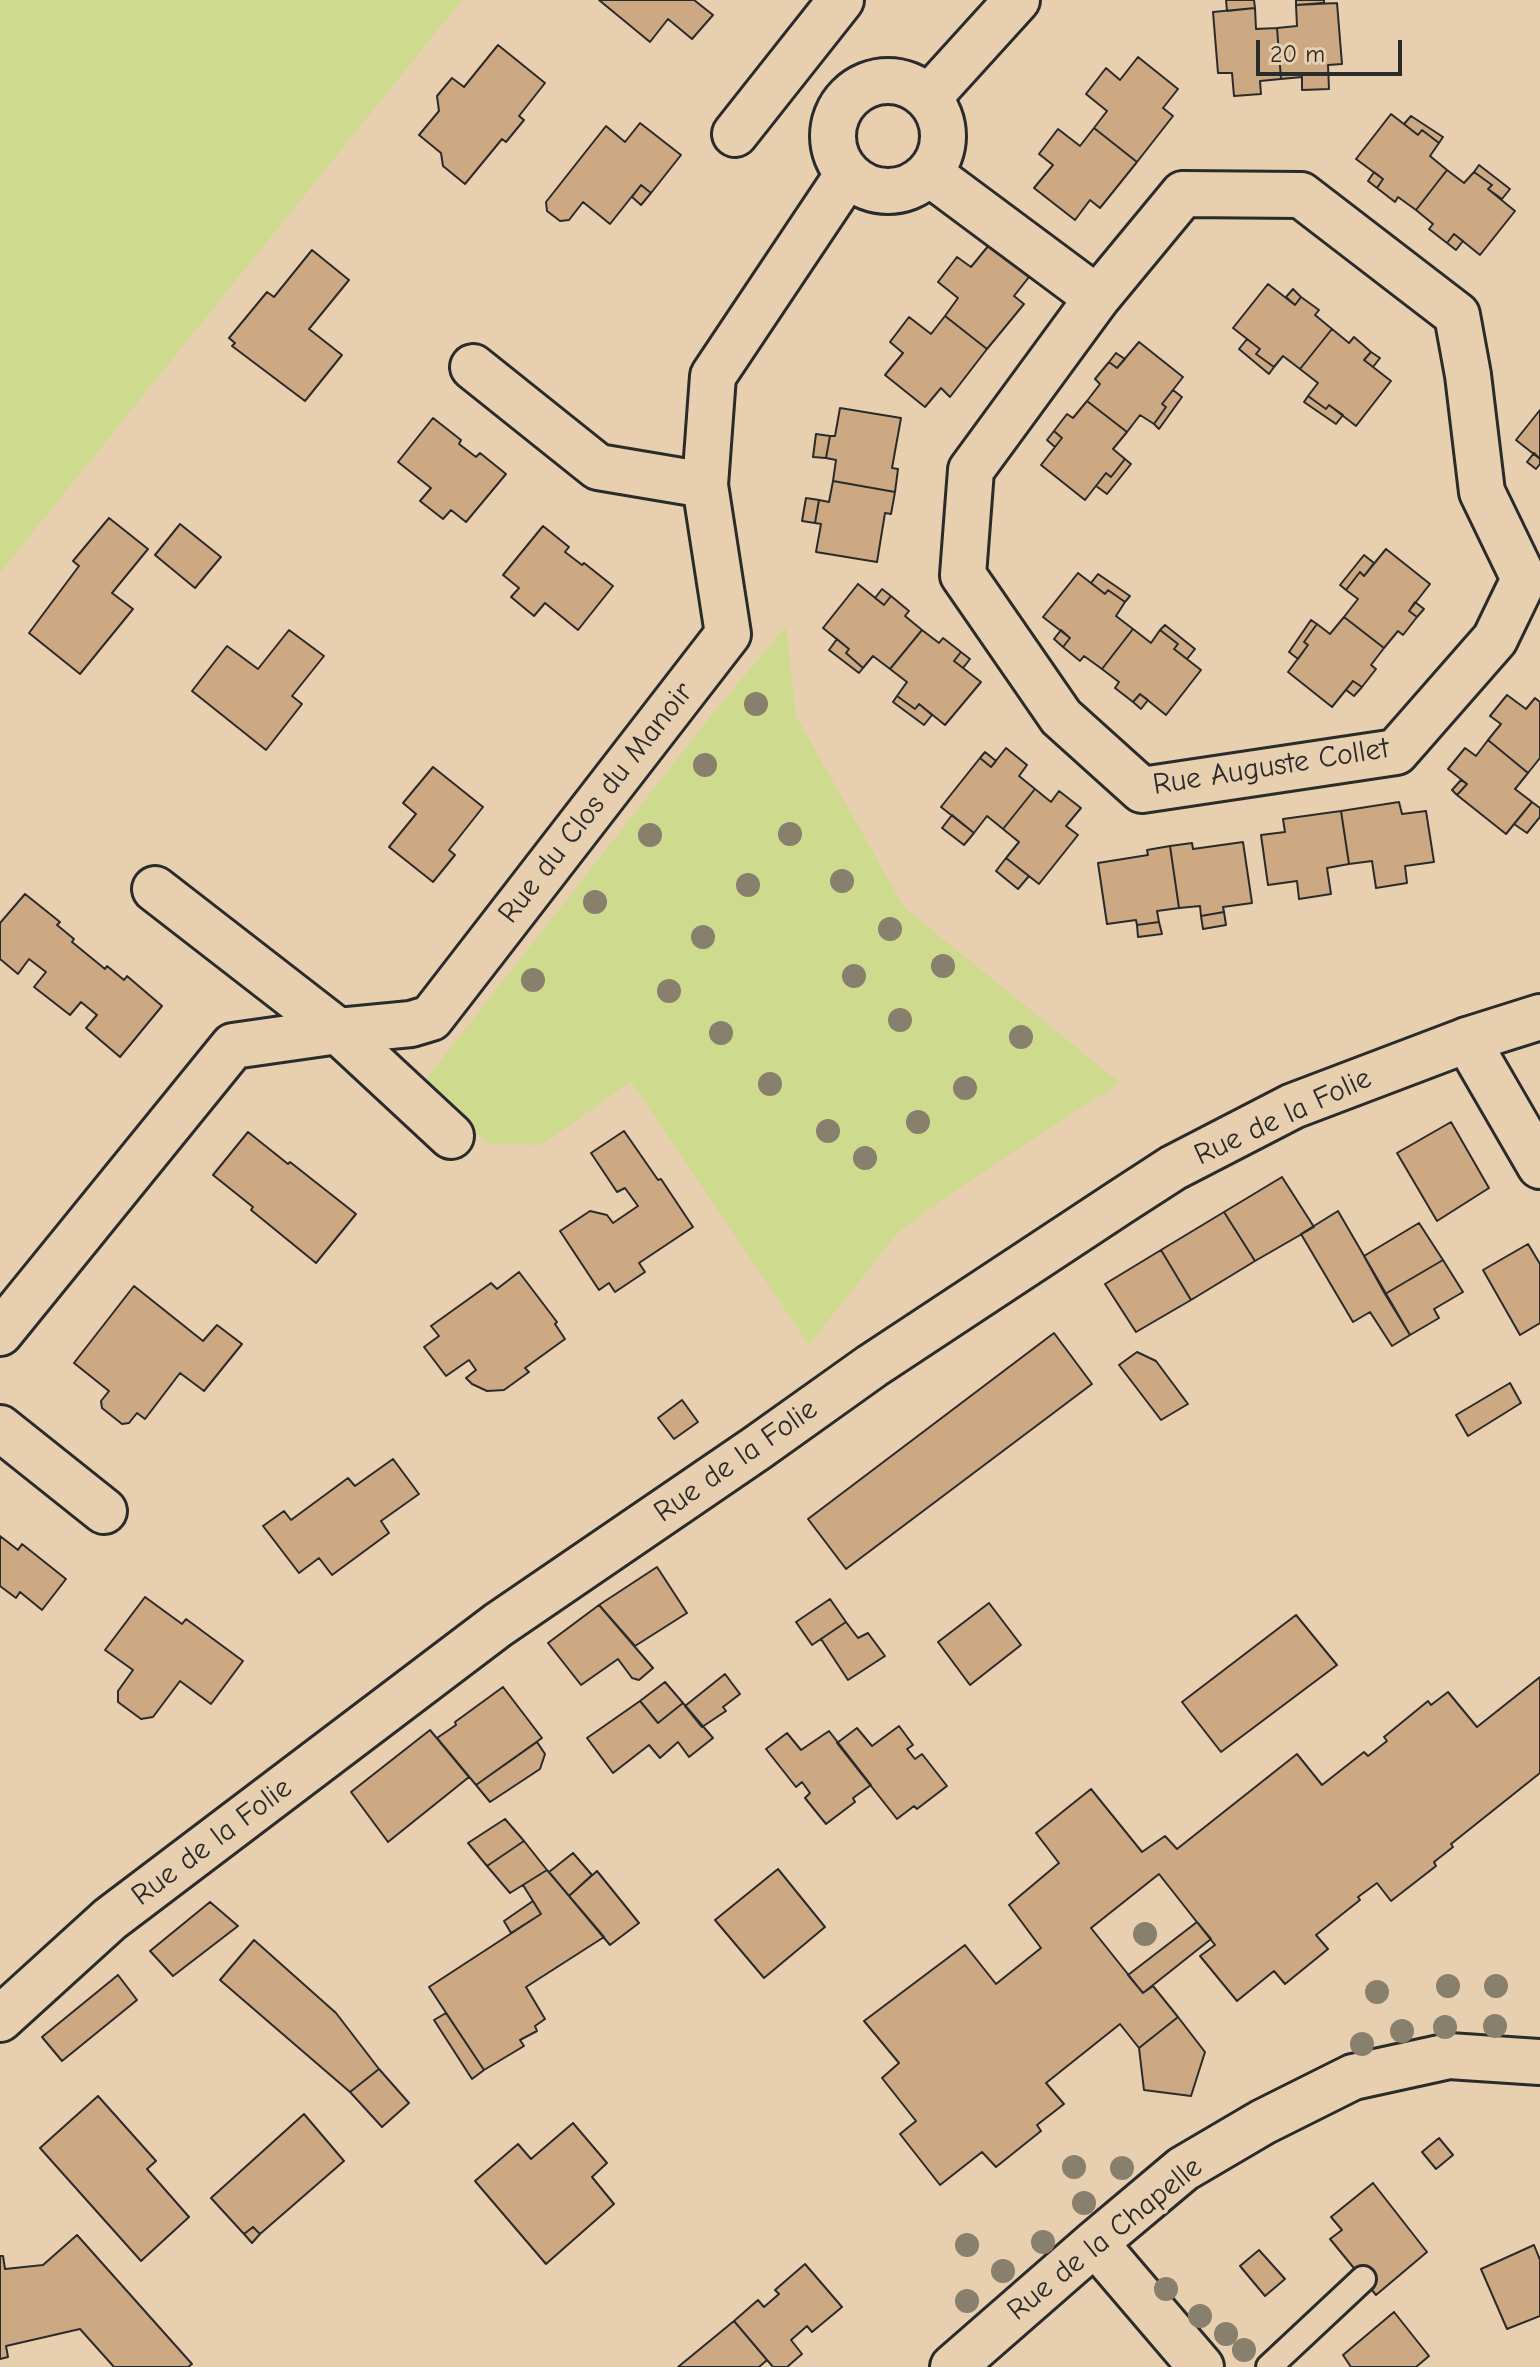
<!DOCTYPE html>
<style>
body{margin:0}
#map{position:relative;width:1540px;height:2367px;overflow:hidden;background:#e7cfaf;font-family:"Comic Neue",sans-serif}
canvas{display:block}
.scale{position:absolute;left:1256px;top:40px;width:146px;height:36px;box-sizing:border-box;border:4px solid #2b2b2b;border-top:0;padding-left:10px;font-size:24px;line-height:28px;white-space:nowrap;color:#2b2b2b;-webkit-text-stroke:6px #e7cfaf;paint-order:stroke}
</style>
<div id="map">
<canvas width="1540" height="2367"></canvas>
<div class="scale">20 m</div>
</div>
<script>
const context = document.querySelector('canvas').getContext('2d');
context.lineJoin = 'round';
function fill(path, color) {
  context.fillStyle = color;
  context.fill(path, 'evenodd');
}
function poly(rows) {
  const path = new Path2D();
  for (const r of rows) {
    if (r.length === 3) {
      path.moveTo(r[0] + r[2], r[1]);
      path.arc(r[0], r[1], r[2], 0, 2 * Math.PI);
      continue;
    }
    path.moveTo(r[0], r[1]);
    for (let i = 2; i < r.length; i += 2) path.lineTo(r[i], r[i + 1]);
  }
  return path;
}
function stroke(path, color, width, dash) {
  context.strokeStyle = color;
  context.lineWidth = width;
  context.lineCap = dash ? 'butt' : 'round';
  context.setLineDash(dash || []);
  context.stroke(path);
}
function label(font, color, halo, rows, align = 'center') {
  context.font = font + ' "Comic Neue",sans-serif';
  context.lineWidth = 8;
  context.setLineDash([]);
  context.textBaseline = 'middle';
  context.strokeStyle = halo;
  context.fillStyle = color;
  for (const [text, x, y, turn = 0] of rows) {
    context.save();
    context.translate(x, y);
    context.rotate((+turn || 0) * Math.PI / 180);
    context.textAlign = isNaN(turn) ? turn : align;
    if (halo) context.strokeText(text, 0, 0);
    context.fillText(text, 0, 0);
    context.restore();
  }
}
fill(poly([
 [0,0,462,0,0,573],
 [786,626,796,716,904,907,1120,1083,990,1167,899,1231,809,1345,631,1082,541,1145,487,1144,426,1079,714,712]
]), '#cedb8e');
const building = poly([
 [599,0,694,0,713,15,692,39,668,19,650,42,599,0],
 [1226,0,1254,0,1255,8,1227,11,1226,0],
 [1296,0,1324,0,1324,3,1296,5,1296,0],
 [1337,3,1342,64,1328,65,1329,89,1302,90,1302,77,1281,79,1277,28,1297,26,1296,5,1337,3],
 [1255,8,1256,29,1277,28,1281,79,1260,81,1261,94,1234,96,1232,73,1218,73,1213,12,1255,8],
 [498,45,545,83,519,116,524,120,506,142,502,139,465,184,443,166,441,153,419,135,439,111,437,96,452,78,464,87,498,45],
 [1138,57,1178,89,1163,108,1173,116,1137,162,1094,128,1107,111,1086,94,1106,68,1120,80,1138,57],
 [1391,114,1418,135,1422,130,1439,143,1430,156,1447,170,1416,210,1398,197,1395,202,1377,188,1383,179,1356,159,1391,114],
 [1411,116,1443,137,1439,143,1422,130,1418,135,1404,124,1411,116],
 [640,123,681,155,651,193,641,185,610,224,583,202,569,220,560,221,547,211,546,202,606,126,625,142,640,123],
 [1094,128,1137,162,1100,208,1090,200,1075,220,1034,188,1053,165,1039,154,1058,129,1080,146,1094,128],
 [1479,165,1510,189,1502,199,1488,189,1492,185,1474,172,1479,165],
 [1447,170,1464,183,1474,172,1492,185,1488,189,1515,211,1480,255,1454,234,1447,243,1429,229,1433,224,1416,210,1447,170],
 [1374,172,1383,179,1377,188,1368,181,1374,172],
 [641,185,651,193,641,205,632,197,641,185],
 [1454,234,1463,241,1456,250,1447,243,1454,234],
 [989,245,1029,277,1014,296,1024,304,987,349,945,316,958,298,938,282,957,257,971,267,989,245],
 [312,250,349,280,309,329,342,355,305,401,232,346,235,343,229,338,267,292,274,297,312,250],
 [1268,284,1295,305,1301,297,1319,310,1315,315,1332,329,1300,369,1283,356,1274,367,1256,354,1260,349,1233,328,1268,284],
 [1293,289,1301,297,1295,305,1286,297,1293,289],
 [945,316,987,349,950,397,941,388,925,407,885,375,903,353,890,342,909,317,931,334,945,316],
 [1332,329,1349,343,1354,337,1371,352,1364,360,1391,381,1356,426,1329,405,1326,409,1308,396,1318,383,1300,369,1332,329],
 [1247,339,1260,349,1256,354,1274,367,1269,374,1239,349,1247,339],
 [1139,342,1183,377,1162,404,1166,407,1154,424,1140,415,1127,432,1087,401,1100,384,1095,379,1109,362,1117,368,1139,342],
 [1371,352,1380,358,1373,367,1364,360,1371,352],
 [1116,353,1125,359,1117,368,1109,362,1116,353],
 [1173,390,1182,397,1159,429,1154,424,1166,407,1162,404,1173,390],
 [1308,396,1326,409,1329,405,1343,415,1336,424,1304,402,1308,396],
 [1087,401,1127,432,1113,449,1125,459,1111,477,1106,473,1085,500,1041,465,1062,438,1054,431,1067,414,1073,418,1087,401],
 [840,408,901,418,892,468,898,469,895,492,833,481,836,460,826,458,830,436,835,436,840,408],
 [1540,410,1540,459,1516,440,1540,410],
 [433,418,461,440,459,444,476,457,480,453,506,474,466,522,451,510,443,519,420,501,431,488,398,462,433,418],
 [1054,431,1062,438,1055,447,1047,440,1054,431],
 [816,434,830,436,826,458,813,457,816,434],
 [1534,453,1540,459,1540,464,1536,469,1527,462,1534,453],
 [1125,459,1131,464,1107,494,1096,486,1106,473,1111,477,1125,459],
 [833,481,895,492,891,514,885,513,877,562,816,552,821,524,815,523,819,500,829,502,833,481],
 [806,498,819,500,815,523,802,521,806,498],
 [109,518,148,549,112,593,133,609,80,674,29,633,79,566,73,561,109,518],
 [180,524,221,557,195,588,155,555,180,524],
 [543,526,569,547,565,552,582,565,584,563,613,586,578,630,545,603,534,616,511,597,519,588,503,575,543,526],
 [1386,549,1430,584,1409,611,1417,617,1403,635,1398,631,1384,648,1344,617,1358,599,1346,590,1360,572,1364,576,1386,549],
 [1364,555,1374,563,1364,576,1360,572,1346,590,1340,585,1364,555],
 [1078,573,1105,594,1108,590,1125,602,1116,616,1133,629,1102,669,1084,656,1080,661,1063,647,1070,638,1043,617,1078,573],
 [1098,574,1130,596,1125,602,1108,590,1105,594,1091,583,1098,574],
 [858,584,884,605,891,596,909,611,905,616,922,630,890,669,873,656,863,668,846,653,849,649,823,628,858,584],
 [882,589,891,596,884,605,875,598,882,589],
 [1415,602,1424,609,1417,617,1409,611,1415,602],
 [1344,617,1384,648,1371,665,1376,669,1362,687,1353,681,1332,707,1288,672,1308,645,1304,642,1317,624,1330,634,1344,617],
 [1311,620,1317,624,1304,642,1308,645,1298,659,1289,652,1311,620],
 [1165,625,1195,649,1187,659,1174,649,1178,644,1160,630,1165,625],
 [1133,629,1151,643,1160,630,1178,644,1174,649,1201,670,1166,715,1140,694,1133,702,1115,688,1119,682,1102,669,1133,629],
 [289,630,324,656,292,696,302,704,266,750,192,691,227,646,258,669,289,630],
 [922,630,939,643,943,638,961,652,954,661,981,682,945,725,919,704,915,709,897,696,907,682,890,669,922,630],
 [1061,630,1070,638,1063,647,1054,639,1061,630],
 [837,639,849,649,846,653,863,668,859,673,829,650,837,639],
 [961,652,970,659,963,668,954,661,961,652],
 [1353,681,1362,687,1354,696,1346,690,1353,681],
 [1140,694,1148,700,1141,709,1133,702,1140,694],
 [1507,695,1526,709,1535,698,1540,702,1540,758,1528,773,1488,740,1501,724,1490,716,1507,695],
 [897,696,915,709,919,704,932,715,924,725,893,702,897,696],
 [1488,740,1528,773,1515,789,1532,802,1506,834,1457,795,1467,784,1448,769,1465,748,1476,756,1488,740],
 [1006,748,1027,765,1019,776,1035,789,1003,829,987,816,974,833,941,807,980,758,991,767,1006,748],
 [985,752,996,761,991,767,980,758,985,752],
 [433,767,483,807,449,850,455,855,433,882,389,847,416,814,403,803,433,767],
 [1461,780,1467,784,1457,795,1452,790,1461,780],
 [1035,789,1051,802,1059,791,1081,808,1066,826,1078,835,1039,884,1006,858,1019,842,1003,829,1035,789],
 [1399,802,1402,814,1426,811,1434,862,1405,866,1407,883,1376,888,1372,861,1349,864,1341,811,1399,802],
 [1532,802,1540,808,1540,817,1527,833,1514,824,1532,802],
 [1341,811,1349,864,1327,868,1331,894,1299,899,1297,881,1268,885,1261,835,1285,832,1283,819,1341,811],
 [952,815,974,833,964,845,942,828,952,815],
 [1243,842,1252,903,1223,907,1224,912,1201,916,1200,906,1179,908,1170,846,1192,843,1193,849,1243,842],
 [1170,846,1179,908,1157,911,1159,922,1137,925,1136,920,1107,924,1098,863,1148,855,1147,850,1170,846],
 [1006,858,1029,876,1018,889,996,871,1006,858],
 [25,894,60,922,57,925,74,939,72,942,105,969,107,966,124,980,127,976,162,1006,120,1057,86,1028,97,1015,81,1002,70,1015,34,987,46,972,29,959,18,974,0,959,0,923,25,894],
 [1224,912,1226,925,1203,929,1201,916,1224,912],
 [1159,922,1162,934,1138,937,1137,925,1159,922],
 [1451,1122,1489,1188,1437,1221,1397,1153,1451,1122],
 [624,1131,658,1180,661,1179,693,1227,639,1263,645,1272,615,1292,609,1283,599,1290,560,1231,590,1211,607,1215,613,1223,638,1206,625,1188,617,1192,591,1153,624,1131],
 [248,1132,288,1164,290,1162,356,1214,316,1263,251,1210,253,1207,213,1175,248,1132],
 [1282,1177,1314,1227,1255,1261,1224,1212,1282,1177],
 [1338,1211,1410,1335,1392,1346,1370,1312,1353,1322,1301,1234,1338,1211],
 [1224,1212,1255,1261,1191,1300,1161,1250,1224,1212],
 [1419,1223,1443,1260,1385,1294,1364,1256,1419,1223],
 [1528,1244,1540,1264,1540,1323,1520,1335,1483,1270,1528,1244],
 [1161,1250,1191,1300,1136,1332,1105,1284,1161,1250],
 [1443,1260,1463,1292,1434,1309,1439,1318,1410,1335,1385,1294,1443,1260],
 [519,1272,557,1322,555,1324,565,1339,525,1368,529,1372,504,1390,487,1391,472,1384,466,1378,476,1370,469,1360,446,1376,424,1347,439,1336,431,1326,491,1283,497,1289,519,1272],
 [134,1286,203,1341,217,1325,242,1344,204,1391,180,1373,145,1419,137,1413,129,1423,122,1424,102,1408,101,1401,109,1391,74,1363,134,1286],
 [1054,1333,1092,1384,846,1569,808,1519,1054,1333],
 [1137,1352,1156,1361,1188,1404,1161,1420,1119,1365,1137,1352],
 [1510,1383,1521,1403,1468,1436,1456,1415,1510,1383],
 [682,1400,698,1422,674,1439,658,1418,682,1400],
 [393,1459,419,1494,381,1521,389,1533,332,1575,319,1558,299,1573,263,1526,284,1511,291,1520,348,1478,355,1486,393,1459],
 [0,1536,18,1550,22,1544,66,1579,42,1610,20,1592,16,1598,0,1586,0,1536],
 [657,1567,687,1613,635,1646,599,1605,657,1567],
 [145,1597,182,1624,186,1619,243,1661,211,1704,180,1681,153,1717,141,1719,118,1702,118,1691,133,1670,105,1650,145,1597],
 [830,1599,846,1622,812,1645,796,1622,830,1599],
 [989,1603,1021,1645,970,1685,938,1642,989,1603],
 [599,1605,653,1668,639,1680,632,1678,618,1659,581,1685,548,1643,599,1605],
 [1296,1615,1337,1665,1221,1752,1182,1702,1296,1615],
 [846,1622,858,1638,868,1633,885,1656,848,1680,821,1639,846,1622],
 [725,1674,740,1694,723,1707,726,1711,702,1727,685,1706,725,1674],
 [1540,1677,1540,1773,1451,1844,1453,1847,1434,1862,1436,1866,1391,1901,1377,1883,1358,1897,1360,1900,1316,1935,1328,1949,1285,1984,1274,1971,1237,2001,1200,1956,1215,1945,1159,1874,1091,1928,1143,1993,1153,1986,1178,2017,1139,2048,1120,2024,1046,2083,1064,2104,1037,2125,1041,2131,996,2167,982,2152,940,2185,900,2134,916,2121,882,2078,899,2063,864,2021,965,1945,996,1984,1041,1948,1009,1905,1059,1863,1036,1833,1091,1789,1142,1852,1165,1836,1177,1849,1297,1754,1322,1785,1364,1752,1368,1756,1387,1741,1384,1737,1428,1701,1431,1705,1448,1692,1477,1727,1540,1677],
 [665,1682,683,1703,658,1723,640,1701,665,1682],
 [503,1687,542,1738,476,1785,437,1738,456,1725,455,1722,503,1687],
 [640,1701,658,1723,683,1703,713,1738,689,1757,678,1742,660,1758,649,1745,613,1773,587,1738,640,1701],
 [899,1726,913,1745,907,1749,915,1759,922,1754,947,1786,917,1809,914,1806,897,1819,837,1743,857,1728,872,1746,899,1726],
 [430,1730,469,1777,388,1842,351,1792,430,1730],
 [829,1731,871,1785,853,1798,855,1802,826,1824,805,1798,810,1793,802,1782,796,1787,766,1749,787,1733,801,1750,829,1731],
 [537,1742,545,1754,540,1769,490,1802,476,1785,537,1742],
 [505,1819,524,1841,487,1866,468,1843,505,1819],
 [524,1841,547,1870,510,1893,487,1866,524,1841],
 [573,1853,592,1875,569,1896,549,1872,573,1853],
 [778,1869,825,1927,764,1978,715,1920,778,1869],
 [547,1870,604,1937,526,1987,545,2019,535,2026,537,2031,520,2040,524,2046,484,2070,429,1987,541,1914,523,1885,547,1870],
 [597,1871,639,1923,610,1945,569,1896,597,1871],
 [533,1901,541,1914,511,1933,504,1921,533,1901],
 [210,1902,238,1926,173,1976,150,1951,210,1902],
 [1197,1922,1211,1939,1143,1993,1128,1975,1197,1922],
 [254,1940,336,2013,379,2069,350,2092,220,1980,254,1940],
 [118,1975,137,2000,62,2061,42,2037,118,1975],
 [446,2013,484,2070,472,2079,434,2020,446,2013],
 [1178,2017,1205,2052,1191,2096,1144,2090,1139,2048,1178,2017],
 [379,2069,409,2103,382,2127,350,2092,379,2069],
 [98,2096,156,2161,147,2169,189,2217,141,2261,40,2148,98,2096],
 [304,2114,344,2161,260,2234,253,2227,244,2234,211,2198,304,2114],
 [573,2123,607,2163,592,2177,614,2204,546,2264,475,2181,518,2144,531,2159,573,2123],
 [1439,2138,1453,2155,1436,2169,1422,2152,1439,2138],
 [1373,2183,1427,2252,1376,2295,1330,2239,1342,2230,1331,2217,1373,2183],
 [253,2227,260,2234,252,2243,244,2234,253,2227],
 [77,2235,192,2364,188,2367,114,2367,80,2329,6,2346,8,2357,0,2359,0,2256,3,2256,5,2269,43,2265,77,2235],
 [1534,2245,1540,2260,1540,2316,1507,2329,1481,2269,1534,2245],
 [1259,2250,1285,2279,1265,2296,1240,2266,1259,2250],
 [805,2264,842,2307,812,2332,807,2326,791,2340,802,2354,787,2367,773,2367,734,2321,758,2300,764,2307,779,2294,775,2290,805,2264],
 [1394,2312,1429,2356,1416,2367,1351,2367,1343,2355,1394,2312],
 [734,2321,767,2360,759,2367,678,2367,734,2321]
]);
fill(building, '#cca983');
stroke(building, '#2b2b2b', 2);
const lane = poly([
 [1269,2367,1363,2279]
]);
const street = poly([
 [888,136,55],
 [928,98,1017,0],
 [735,134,841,0],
 [929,173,1097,298],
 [1183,194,1301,195,1457,315,1468,375,1482,492,1524,579,1495,639,1396,752,1142,790,1061,717,963,575,971,470,1097,298,1183,194],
 [473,367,598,467,705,485],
 [155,889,338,1031,451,1136],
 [1467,1040,1540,1166],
 [0,1333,233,1046,338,1031,411,1024,431,1018,728,634,705,485,713,376,848,174],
 [0,1428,104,1511],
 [1095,2243,1201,2367],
 [953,2367,1095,2243,1183,2169,1263,2122,1353,2077,1449,2056,1540,2062]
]);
const secondary = poly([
 [0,2019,110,1919,498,1625,757,1448,872,1366,1119,1203,1173,1168,1293,1106,1467,1040,1540,1017]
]);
stroke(lane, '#2b2b2b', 30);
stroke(street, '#2b2b2b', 50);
stroke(secondary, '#2b2b2b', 50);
stroke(lane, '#e7cfaf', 24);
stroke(street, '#e7cfaf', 44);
stroke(secondary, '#e7cfaf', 44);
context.fillStyle = '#887f6c';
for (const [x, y] of [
 [756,704],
 [705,765],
 [790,834],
 [650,835],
 [842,881],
 [748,885],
 [595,902],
 [890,929],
 [703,937],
 [943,966],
 [854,976],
 [533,980],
 [669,991],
 [900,1020],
 [721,1033],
 [1021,1037],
 [770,1084],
 [965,1088],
 [918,1122],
 [828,1131],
 [865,1158],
 [1145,1934],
 [1448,1986],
 [1496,1986],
 [1377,1992],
 [1495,2026],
 [1445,2027],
 [1402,2031],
 [1362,2044],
 [1074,2167],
 [1122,2168],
 [1084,2203],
 [1043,2242],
 [967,2245],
 [1003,2271],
 [1166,2289],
 [967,2301],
 [1200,2316],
 [1226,2334],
 [1244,2350]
]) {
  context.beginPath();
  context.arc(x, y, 12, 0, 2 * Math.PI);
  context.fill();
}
label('30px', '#2b2b2b', '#e7cfaf', [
 ["Rue Auguste Collet",1271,767,-9],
 ["Rue du Clos du Manoir",596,803,-52],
 ["Rue de la Folie",1283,1117,-25],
 ["Rue de la Folie",736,1461,-35],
 ["Rue de la Folie",212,1842,-37],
 ["Rue de la Chapelle",1105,2239,-39]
]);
</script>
